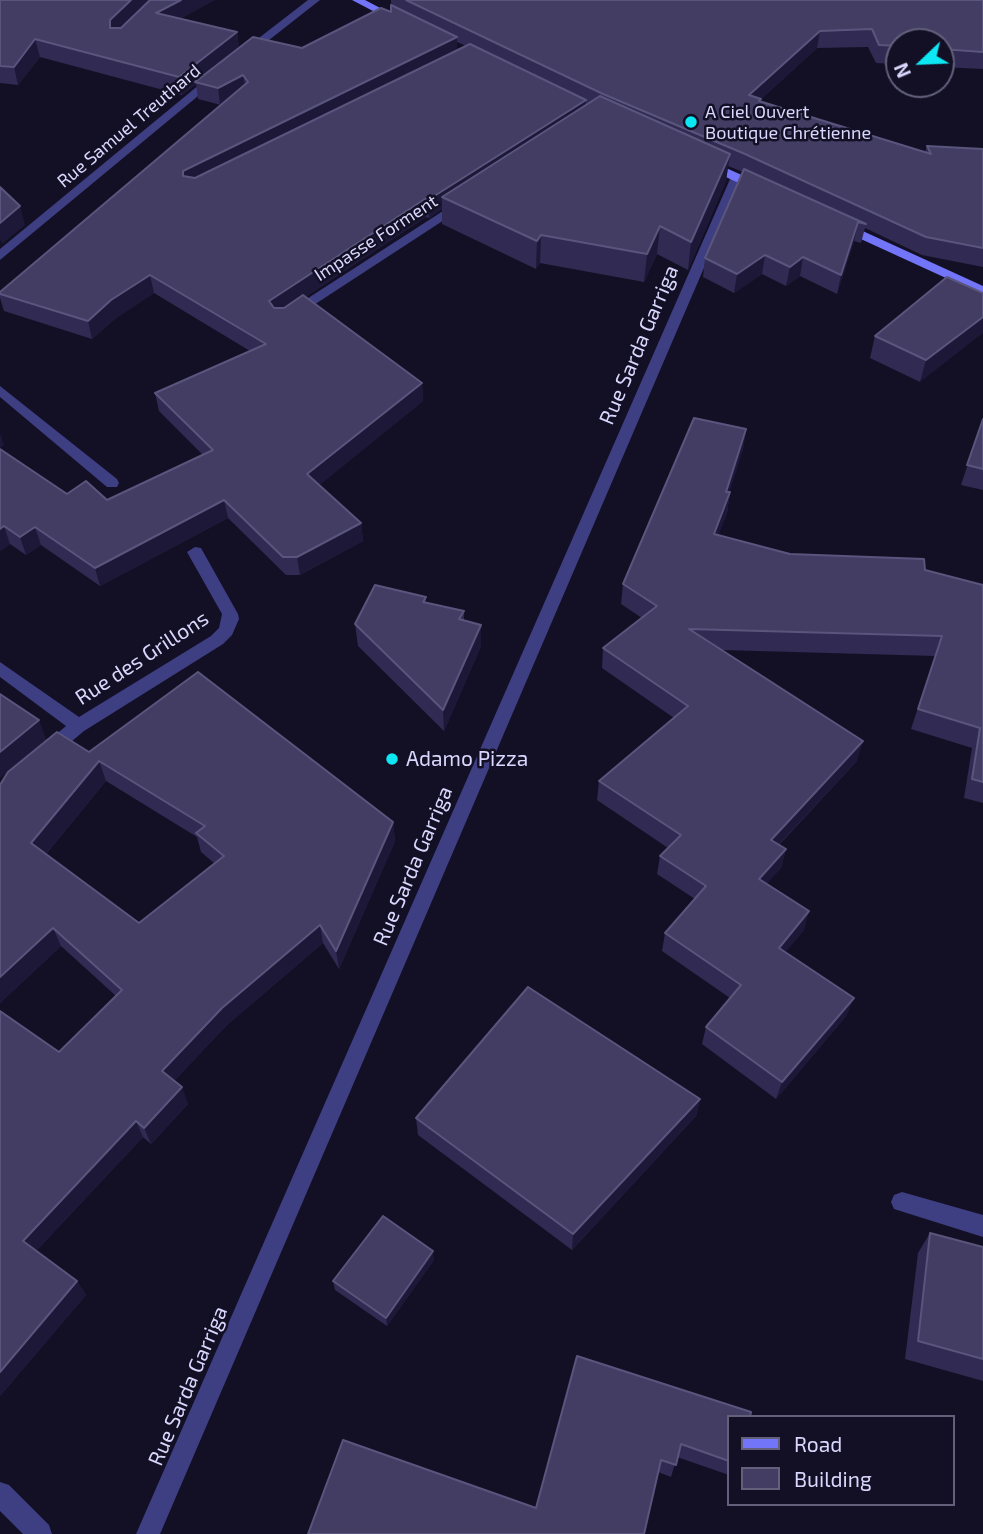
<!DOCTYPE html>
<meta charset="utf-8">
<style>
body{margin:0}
#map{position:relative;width:983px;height:1534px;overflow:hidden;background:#131025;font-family:"Exo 2",sans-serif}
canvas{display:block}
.legend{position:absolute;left:727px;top:1415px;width:228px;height:91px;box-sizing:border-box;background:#131025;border:2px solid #62607b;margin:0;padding:9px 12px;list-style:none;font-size:21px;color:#d9d7fd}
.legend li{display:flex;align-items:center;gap:14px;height:35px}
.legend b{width:35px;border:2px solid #62607b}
.north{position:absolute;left:885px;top:28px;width:70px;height:70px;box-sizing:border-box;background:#131025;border:2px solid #62607b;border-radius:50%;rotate:247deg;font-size:19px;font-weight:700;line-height:28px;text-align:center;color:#d9d7fd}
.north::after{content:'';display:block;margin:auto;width:24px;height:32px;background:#0de7f3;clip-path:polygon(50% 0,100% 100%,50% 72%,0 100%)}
</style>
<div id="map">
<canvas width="983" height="1534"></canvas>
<ul class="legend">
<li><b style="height:9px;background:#7375f8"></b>Road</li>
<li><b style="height:19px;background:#433d64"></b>Building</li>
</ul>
<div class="north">N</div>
</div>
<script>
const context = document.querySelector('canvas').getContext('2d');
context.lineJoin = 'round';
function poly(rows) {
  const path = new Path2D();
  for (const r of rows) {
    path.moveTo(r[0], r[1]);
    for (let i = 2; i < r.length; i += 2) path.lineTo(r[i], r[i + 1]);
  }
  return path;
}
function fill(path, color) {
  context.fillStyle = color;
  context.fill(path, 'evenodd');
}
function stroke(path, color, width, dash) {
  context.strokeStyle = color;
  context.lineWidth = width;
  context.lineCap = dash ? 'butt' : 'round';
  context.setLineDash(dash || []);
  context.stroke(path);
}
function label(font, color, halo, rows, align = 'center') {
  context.font = font + ' "Exo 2",sans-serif';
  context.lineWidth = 5;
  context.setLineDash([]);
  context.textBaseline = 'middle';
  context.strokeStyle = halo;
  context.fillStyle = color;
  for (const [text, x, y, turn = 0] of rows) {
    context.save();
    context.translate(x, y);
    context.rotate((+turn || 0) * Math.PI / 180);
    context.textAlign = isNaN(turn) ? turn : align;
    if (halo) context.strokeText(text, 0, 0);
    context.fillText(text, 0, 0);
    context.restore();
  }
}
fill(poly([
 [902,1192,983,1215,983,1237,894,1209,891,1202,894,1195,902,1192]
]), '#3e3e82');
fill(poly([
 [308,0,320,0,250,55,242,55,242,51,308,0],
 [211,75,221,77,0,260,0,249,211,75],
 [737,173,743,177,160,1534,136,1534,731,177,737,173],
 [460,200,464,201,464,207,297,316,292,317,285,313,460,200],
 [0,386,117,479,119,483,117,487,107,487,0,397,0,386],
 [195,547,201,548,238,614,239,619,232,635,223,644,84,731,53,757,41,757,38,752,41,747,66,726,0,677,0,662,79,717,211,636,219,628,222,614,187,552,195,547],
 [0,1482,9,1485,49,1525,52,1534,23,1534,0,1511,0,1482]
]), '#3e3e82');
fill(poly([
 [352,0,365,0,403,20,394,22,352,0],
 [706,159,764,185,766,188,756,191,702,166,702,160,706,159],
 [843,222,983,286,983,295,839,229,839,223,843,222]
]), '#7375f8');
fill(poly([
 [0,0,180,19,237,32,239,48,302,48,391,12,391,0,983,0,983,69,941,67,941,42,899,42,899,64,876,63,868,47,817,48,760,100,760,101,925,152,927,146,983,149,983,267,922,255,865,228,861,243,854,241,837,294,800,276,786,286,762,274,734,293,703,277,705,258,743,172,728,166,726,181,688,270,657,254,644,282,540,263,536,269,442,224,442,209,429,218,426,217,305,297,422,383,423,401,319,485,361,523,363,541,300,575,286,575,228,518,100,586,41,545,26,555,10,544,0,551,0,449,67,494,107,500,203,455,159,411,155,393,250,351,154,293,116,318,92,339,4,311,0,298,0,292,221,105,198,99,196,84,182,95,40,57,18,85,0,83],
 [457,42,464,45,466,46,457,50],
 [983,293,920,382,870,358,875,336],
 [983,419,983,490,961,485],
 [746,429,743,449,729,492,730,492,727,513,718,535,790,554,925,570,983,585,983,803,964,798,972,748,911,729,935,656,722,650,857,761,779,845,786,849,781,868,766,884,804,930,785,952,847,1015,776,1099,702,1044,706,1027,730,998,662,951,665,933,695,899,657,874,660,856,668,848,597,800,599,781,674,718,602,668,603,648,642,618,621,604,623,584],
 [426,597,426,603,464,611,464,620,481,625,481,646,444,731,358,646,355,624],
 [0,694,46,739,0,778,0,785,89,752,393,822,395,841,339,969,323,943,227,1025,174,1081,188,1104,151,1144,143,1137,36,1251,77,1281,86,1295,0,1396,0,1011,59,1052,116,996,61,946,0,1003],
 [106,781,197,837,201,852,214,863,139,923,46,854],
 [700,1099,696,1116,572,1250,418,1135,416,1118],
 [930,1233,983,1247,983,1381,905,1359,918,1253],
 [434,1260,387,1326,335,1290,333,1281],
 [729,1417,729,1475,677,1457,671,1477,658,1472,536,1508]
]), '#312a52');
fill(poly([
 [131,0,152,0,113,38,110,28,110,20],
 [181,0,215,0,159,31,156,13],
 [820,31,817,48,760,100,758,116,749,95],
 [237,32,239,50,195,82,196,84,182,95,179,77],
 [457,37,457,54,186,189,183,171],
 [35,39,40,57,18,85,14,67],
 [243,75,246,93,220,105,218,88],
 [586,100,585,117,442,197,442,209,429,218,428,200],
 [730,154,726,181,688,270,691,242],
 [425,199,426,217,271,319,269,301],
 [20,206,25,225,2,244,0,239,0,223],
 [858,222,854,241,837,294,841,275],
 [660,226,657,254,644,282,647,254],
 [541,235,540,263,536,269,537,241],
 [765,255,762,274,734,293,737,274],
 [803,257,800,276,786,286,790,267],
 [150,275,154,293,116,318,92,339,88,321,111,300],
 [983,317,983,333,920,382,926,360],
 [422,383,423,401,310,493,307,474],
 [746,429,743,449,725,506,730,492,727,513,711,554,714,534],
 [0,433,4,445,0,448],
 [224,500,228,518,100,586,95,568],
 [361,523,363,541,300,575,297,557],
 [4,526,10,544,0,551,0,529],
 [35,527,41,545,26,555,20,537],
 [481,625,481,646,444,731,443,710],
 [39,720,46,739,0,778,0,786,0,752],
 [863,741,857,761,766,858,771,840],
 [99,761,106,781,39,862,31,843],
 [393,822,395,841,339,969,336,951],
 [786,849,781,868,754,898,759,879],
 [809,911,804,930,774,966,779,948],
 [320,925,323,943,227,1025,168,1088,162,1071,222,1008],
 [53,928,61,946,0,1003,0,977],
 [854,998,847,1015,776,1099,782,1082],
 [182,1087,188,1104,151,1144,144,1128],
 [700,1099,696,1116,572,1250,573,1234],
 [136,1121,143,1137,32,1255,23,1241],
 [433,1251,434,1260,387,1326,386,1318],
 [77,1281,86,1295,0,1396,0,1372]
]), '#1d1838');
const building = poly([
 [0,0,131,0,110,20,110,28,121,28,150,0,181,0,156,13,237,32,179,77,35,39,14,67,0,66,0,0],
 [406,0,983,0,983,52,941,49,941,42,899,42,899,46,879,45,872,29,820,31,749,95,761,99,759,101,931,154,927,146,983,149,983,248,926,237,745,154,603,94,406,0],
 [391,5,457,37,183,171,183,176,195,178,470,44,586,100,428,200,425,199,269,301,274,308,284,308,303,295,422,383,307,474,361,523,297,557,283,557,224,500,95,568,35,527,20,537,4,526,0,529,0,449,67,494,86,481,107,500,213,450,155,393,266,344,150,275,111,300,88,321,0,294,0,292,248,82,243,75,218,88,195,82,253,37,302,48,381,8,391,12,391,5],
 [600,96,730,154,691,242,660,226,647,254,541,235,537,241,442,197,600,96],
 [744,169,866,224,858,222,841,275,803,257,790,267,765,255,737,274,705,258,744,169],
 [0,187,20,206,0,223,0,187],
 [947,277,983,293,983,317,926,360,875,336,947,277],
 [694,418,746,429,726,492,730,492,714,534,790,554,924,559,925,570,983,585,983,782,972,779,980,728,918,709,942,636,689,629,863,741,771,840,786,849,759,879,809,911,779,948,854,998,782,1082,706,1027,741,985,665,933,706,886,660,856,681,835,599,781,688,706,603,648,657,606,623,584,694,418],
 [983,419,983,469,967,465,983,419],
 [375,585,426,597,423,602,464,611,459,619,481,625,443,710,355,624,375,585],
 [198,672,393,822,336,951,320,925,222,1008,162,1071,182,1087,144,1128,136,1121,23,1241,77,1281,0,1372,0,1011,59,1052,122,990,53,928,0,977,0,785,8,772,57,732,89,752,198,672],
 [99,761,205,826,196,833,224,856,139,923,31,843,99,761],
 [0,694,39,720,0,752,0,694],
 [528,987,700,1099,573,1234,416,1118,528,987],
 [383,1216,433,1251,386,1318,333,1281,383,1216],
 [930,1233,983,1247,983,1359,918,1341,930,1233],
 [577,1356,751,1412,750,1417,729,1417,729,1461,681,1444,676,1465,661,1460,644,1534,308,1534,343,1440,536,1508,577,1356]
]);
fill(building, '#433d64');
stroke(building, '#5a557c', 2);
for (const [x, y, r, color] of [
 [691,122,7,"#0de7f3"],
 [392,759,7,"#0de7f3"]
]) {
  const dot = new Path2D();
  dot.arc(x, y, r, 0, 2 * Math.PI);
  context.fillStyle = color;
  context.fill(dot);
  stroke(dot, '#131025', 2.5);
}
label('18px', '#d9d7fd', '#131025', [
 ["A Ciel Ouvert",705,112],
 ["Boutique Chrétienne",705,133]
], 'left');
label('18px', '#d9d7fd', '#131025', [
 ["Rue Samuel Treuthard",129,126,-40],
 ["Impasse Forment",376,238,-33]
]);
label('21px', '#d9d7fd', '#131025', [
 ["Rue Sarda Garriga",639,345,-67],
 ["Rue des Grillons",142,658,-33],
 ["Rue Sarda Garriga",413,866,-67],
 ["Rue Sarda Garriga",188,1386,-67]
]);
label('21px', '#d9d7fd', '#131025', [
 ["Adamo Pizza",406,759]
], 'left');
</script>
